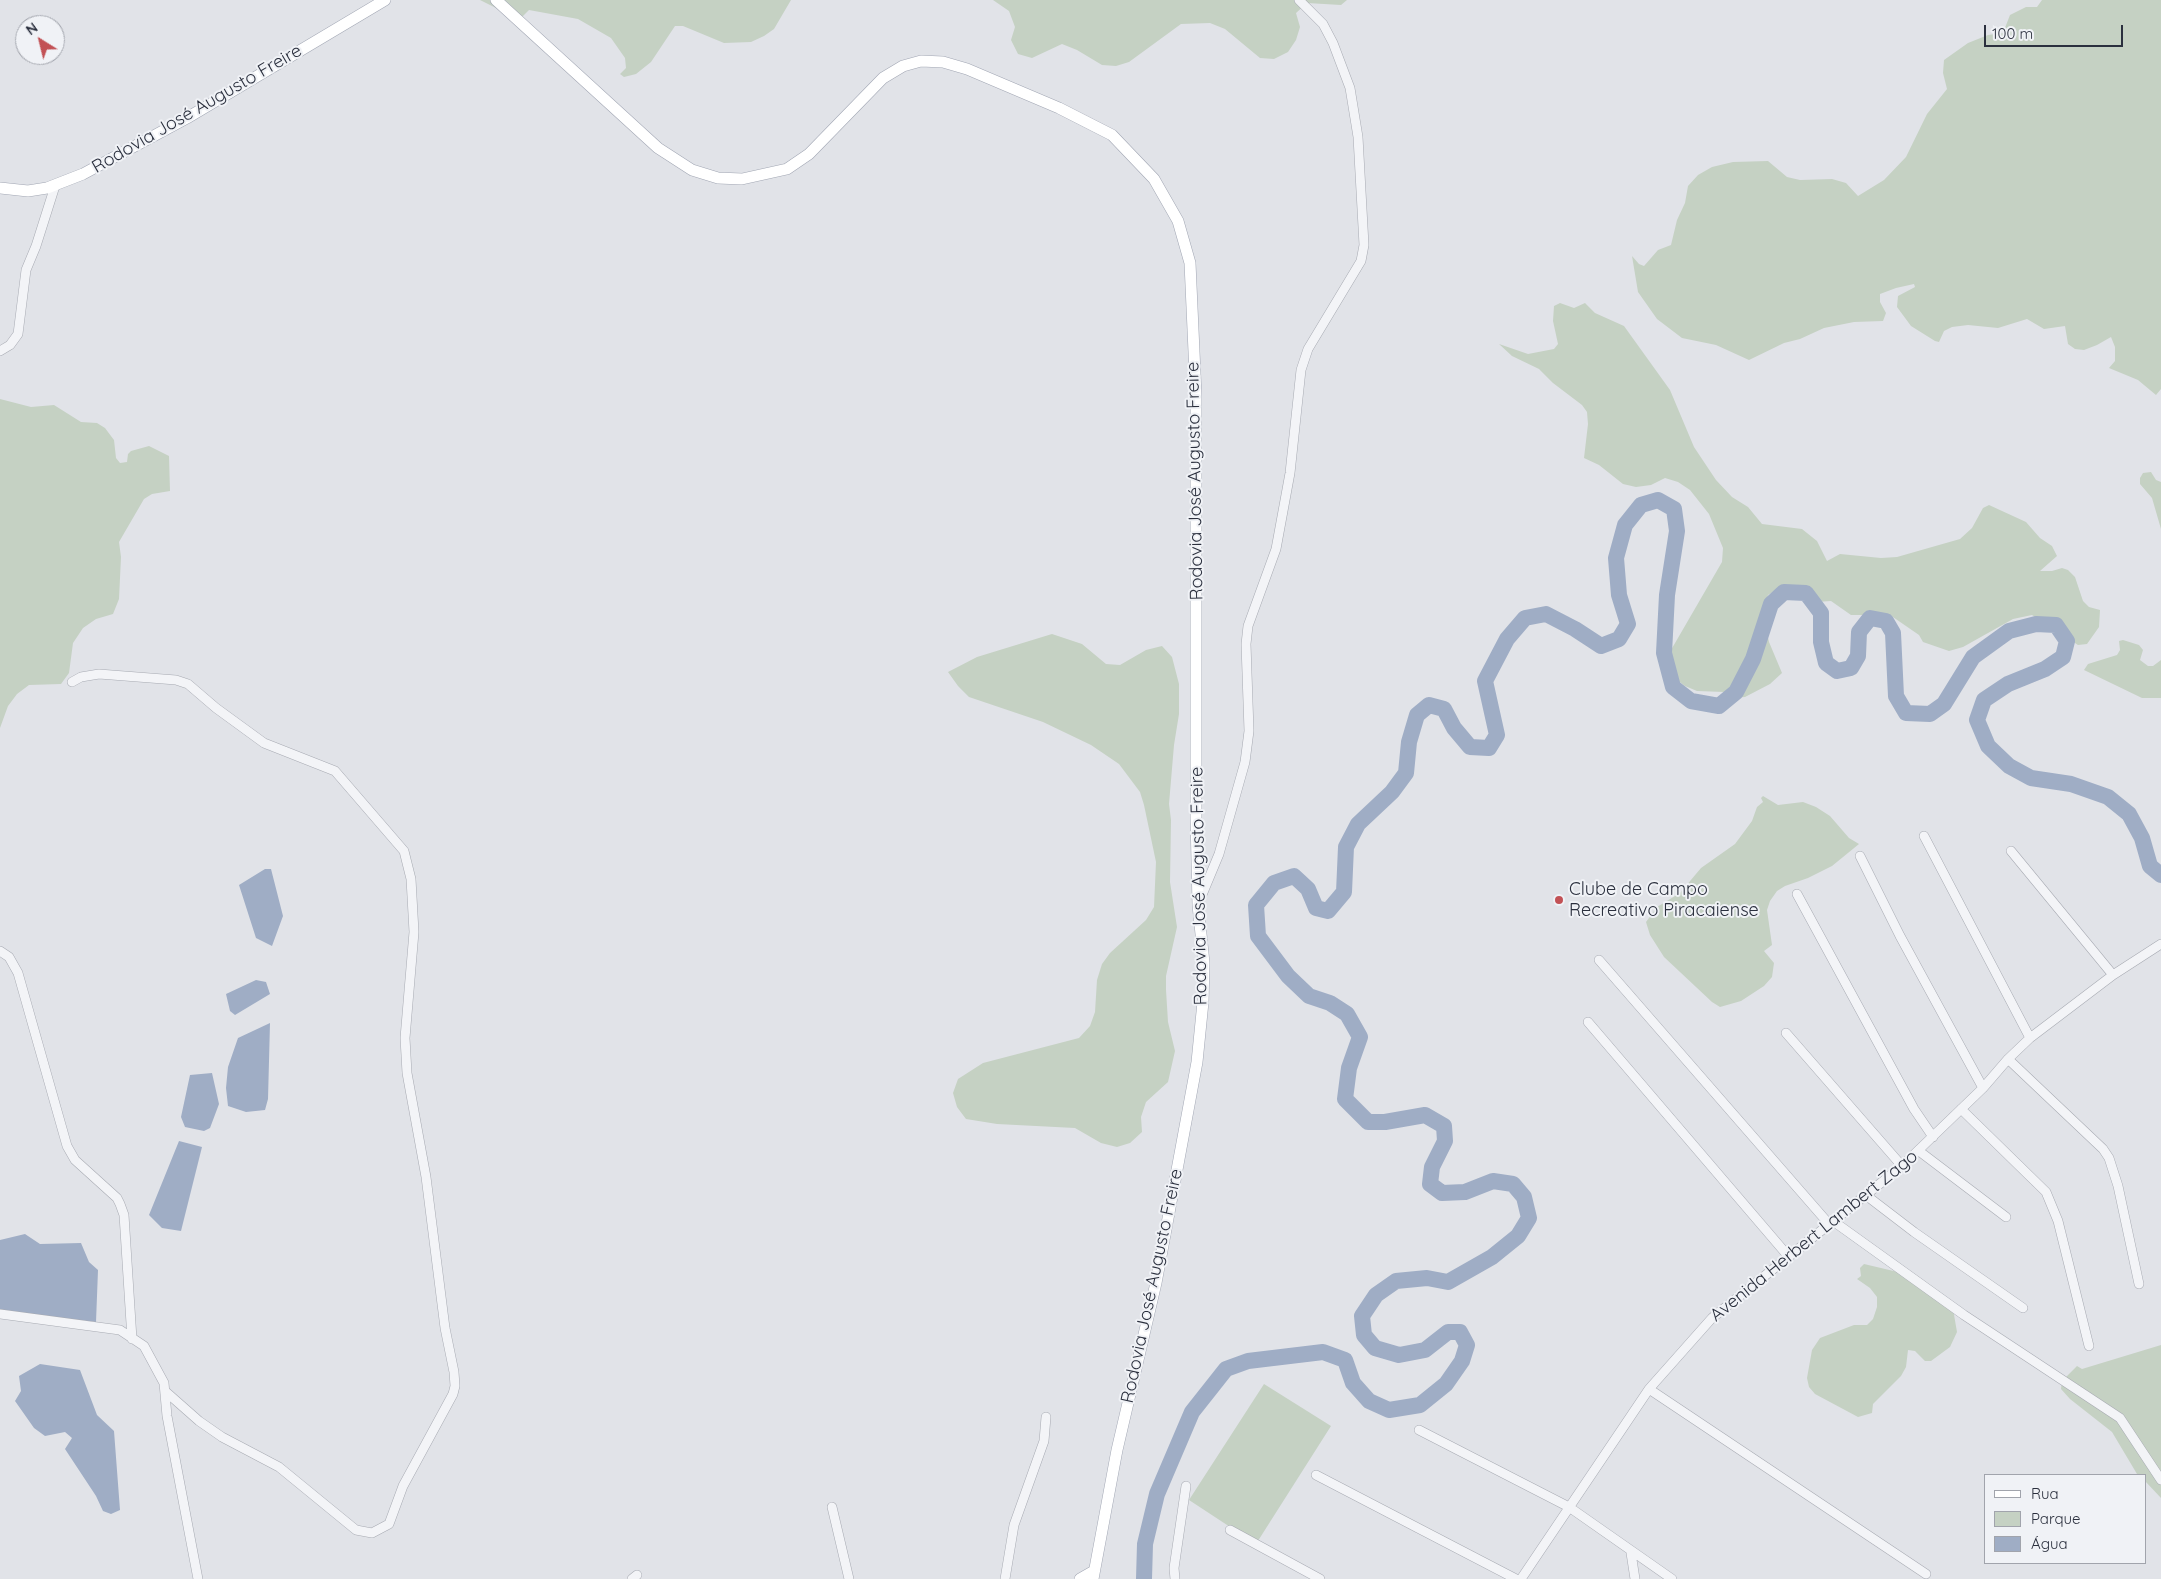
<!DOCTYPE html>
<meta charset="utf-8">
<style>
body{margin:0}
#map{position:relative;width:2161px;height:1579px;overflow:hidden;background:#e1e3e8;font-family:Quicksand,sans-serif}
canvas{display:block}
.legend{position:absolute;left:1984px;top:1474px;width:162px;height:90px;box-sizing:border-box;background:#f0f2f6;border:1px solid #a1a4ac;margin:0;padding:6px 9px;list-style:none;font-size:15px;color:#2b303e}
.legend li{display:flex;align-items:center;gap:10px;height:25px}
.legend b{width:25px;border:1px solid #a1a4ac}
.north{position:absolute;left:15px;top:15px;width:50px;height:50px;box-sizing:border-box;background:#f0f2f6;border:1px solid #a1a4ac;border-radius:50%;rotate:324deg;font-size:14px;font-weight:700;line-height:20px;text-align:center;color:#2b303e}
.north::after{content:'';display:block;margin:auto;width:18px;height:22px;background:#c25155;clip-path:polygon(50% 0,100% 100%,50% 72%,0 100%)}
.scale{position:absolute;left:1984px;top:25px;width:139px;height:22px;box-sizing:border-box;border:2px solid #2b303e;border-top:0;padding-left:6px;font-size:15px;line-height:18px;white-space:nowrap;color:#2b303e;-webkit-text-stroke:4px #f0f2f6;paint-order:stroke}
</style>
<div id="map">
<canvas width="2161" height="1579"></canvas>
<ul class="legend">
<li><b style="height:6px;background:#fff"></b>Rua</li>
<li><b style="height:14px;background:#c5d1c3"></b>Parque</li>
<li><b style="height:14px;background:#9fadc5"></b>Água</li>
</ul>
<div class="north">N</div>
<div class="scale">100 m</div>
</div>
<script>
const context = document.querySelector('canvas').getContext('2d');
context.lineJoin = 'round';
function fill(path, color) {
  context.fillStyle = color;
  context.fill(path, 'evenodd');
}
function poly(rows) {
  const path = new Path2D();
  for (const r of rows) {
    path.moveTo(r[0], r[1]);
    for (let i = 2; i < r.length; i += 2) path.lineTo(r[i], r[i + 1]);
  }
  return path;
}
function stroke(path, color, width, dash) {
  context.strokeStyle = color;
  context.lineWidth = width;
  context.lineCap = dash ? 'butt' : 'round';
  context.setLineDash(dash || []);
  context.stroke(path);
}
function label(font, color, halo, rows, align = 'center') {
  context.font = font + ' Quicksand,sans-serif';
  context.lineWidth = 4;
  context.setLineDash([]);
  context.textBaseline = 'middle';
  context.strokeStyle = halo;
  context.fillStyle = color;
  for (const [text, x, y, turn = 0] of rows) {
    context.save();
    context.translate(x, y);
    context.rotate((+turn || 0) * Math.PI / 180);
    context.textAlign = isNaN(turn) ? turn : align;
    if (halo) context.strokeText(text, 0, 0);
    context.fillText(text, 0, 0);
    context.restore();
  }
}
fill(poly([
 [480,0,791,0,774,29,764,36,751,42,724,43,683,26,675,26,651,62,636,74,624,77,620,74,626,68,625,58,611,38,578,19,529,10,521,18,516,18],
 [993,0,1347,0,1341,5,1307,3,1296,13,1300,27,1296,40,1288,52,1274,59,1260,58,1225,29,1210,23,1181,24,1129,62,1116,66,1102,65,1077,50,1062,44,1032,58,1018,54,1011,40,1015,27,1009,11],
 [2042,0,2161,0,2161,389,2156,395,2138,380,2109,368,2115,361,2115,347,2111,337,2097,345,2084,350,2075,349,2068,344,2065,326,2044,329,2027,319,1998,328,1968,325,1952,327,1944,331,1939,342,1935,341,1911,326,1897,307,1898,296,1915,287,1914,284,1896,288,1880,294,1880,302,1886,313,1883,321,1854,322,1824,328,1800,339,1784,343,1749,360,1716,345,1682,338,1657,319,1638,292,1632,256,1639,264,1644,266,1658,250,1671,245,1677,220,1685,203,1688,186,1698,175,1712,167,1733,162,1768,161,1787,177,1800,180,1832,179,1846,183,1858,196,1884,180,1906,157,1927,114,1947,89,1943,73,1944,60,1968,43,1988,35,2003,33,2010,15,2026,7,2037,7],
 [1560,303,1574,308,1585,303,1595,313,1624,326,1670,390,1694,447,1716,480,1732,497,1748,507,1762,524,1802,529,1817,541,1827,561,1840,554,1881,558,1897,557,1960,539,1972,528,1983,508,1989,505,2026,522,2040,538,2052,546,2057,556,2040,571,2052,571,2062,568,2068,570,2075,577,2083,601,2089,607,2100,610,2099,627,2087,644,2078,645,2032,615,2013,619,1963,647,1949,651,1923,642,1919,635,1890,615,1851,615,1831,601,1816,602,1805,593,1782,586,1768,595,1763,614,1769,642,1782,673,1770,684,1745,697,1734,698,1724,692,1697,691,1685,686,1668,673,1671,650,1722,562,1723,548,1709,514,1690,490,1678,482,1665,478,1651,485,1636,487,1623,484,1599,465,1584,458,1588,424,1587,412,1582,405,1553,383,1539,369,1512,356,1499,344,1528,354,1554,349,1558,344,1553,321,1554,306],
 [0,399,31,407,54,405,81,422,97,423,105,428,114,440,116,458,120,463,127,462,128,454,131,451,149,446,169,456,170,491,152,494,144,499,119,542,121,557,119,599,113,614,96,619,83,628,73,643,69,673,61,684,29,685,17,694,8,706,0,728],
 [2151,472,2156,480,2161,482,2161,529,2152,498,2140,484,2140,478,2143,473],
 [1052,634,1082,644,1106,664,1120,665,1146,650,1162,646,1172,657,1179,684,1179,714,1174,745,1169,804,1171,820,1170,882,1177,927,1166,976,1166,990,1168,1022,1175,1051,1168,1082,1146,1102,1141,1117,1142,1132,1130,1143,1117,1147,1101,1143,1075,1128,997,1124,966,1119,957,1107,953,1093,958,1079,983,1063,1079,1038,1090,1026,1095,1012,1097,980,1102,964,1110,953,1146,920,1154,907,1156,862,1144,805,1140,792,1119,764,1091,745,1043,722,969,697,958,686,948,672,977,657],
 [2123,640,2139,645,2143,650,2140,660,2148,666,2153,666,2161,660,2161,698,2142,698,2084,670,2088,664,2117,655,2120,650,2119,641],
 [1763,796,1778,805,1803,802,1816,807,1830,816,1849,838,1859,844,1832,866,1808,878,1785,886,1777,891,1770,901,1767,910,1772,945,1764,951,1774,963,1772,977,1764,986,1741,1001,1720,1007,1712,1002,1664,957,1650,935,1646,922,1657,907,1680,893,1701,868,1735,844,1752,821,1757,807,1763,802,1761,798],
 [1864,1264,1902,1273,1916,1286,1928,1288,1953,1309,1957,1332,1950,1347,1931,1361,1925,1361,1915,1351,1908,1350,1906,1367,1901,1376,1873,1404,1872,1413,1858,1417,1815,1394,1809,1387,1807,1378,1812,1350,1820,1338,1854,1325,1867,1325,1873,1319,1877,1307,1877,1297,1870,1288,1857,1279,1861,1276,1860,1268],
 [2161,1345,2161,1498,2145,1481,2145,1475,2137,1474,2112,1432,2070,1399,2061,1389,2062,1381,2077,1366,2082,1369],
 [1264,1384,1331,1426,1256,1544,1189,1500]
]), '#c5d1c3');
fill(poly([
 [265,869,271,869,283,916,272,946,256,938,239,885],
 [256,980,266,982,270,994,235,1015,230,1011,226,994],
 [270,1023,268,1099,265,1110,246,1112,228,1106,226,1088,228,1067,238,1038],
 [212,1073,219,1104,210,1128,204,1131,185,1127,181,1117,190,1075],
 [179,1141,202,1147,181,1231,162,1228,149,1215],
 [25,1234,40,1244,81,1243,89,1262,98,1270,96,1322,0,1312,0,1240],
 [40,1364,80,1370,97,1415,114,1431,120,1510,111,1514,103,1511,96,1496,65,1449,72,1438,65,1432,45,1436,34,1428,15,1401,21,1391,19,1376]
]), '#9fadc5');
stroke(poly([
 [1144,1579,1145,1544,1157,1494,1192,1412,1226,1369,1248,1361,1323,1352,1345,1360,1353,1383,1369,1401,1389,1410,1420,1405,1446,1384,1462,1361,1467,1345,1460,1332,1448,1332,1425,1350,1399,1355,1375,1348,1364,1335,1362,1316,1376,1295,1396,1281,1427,1278,1448,1282,1492,1257,1518,1236,1529,1218,1524,1197,1513,1184,1493,1181,1465,1192,1442,1193,1430,1184,1432,1167,1445,1141,1444,1126,1425,1115,1385,1122,1368,1122,1345,1099,1349,1068,1360,1037,1347,1014,1330,1003,1309,996,1288,976,1258,936,1256,905,1274,883,1294,876,1308,889,1316,908,1328,911,1344,892,1346,847,1358,824,1392,792,1406,773,1409,742,1417,715,1429,705,1444,709,1454,728,1470,747,1489,748,1497,735,1485,681,1507,639,1525,618,1546,614,1575,629,1601,646,1619,639,1628,624,1619,595,1616,558,1625,525,1641,505,1658,500,1674,509,1677,531,1667,595,1664,653,1673,687,1691,701,1719,706,1736,692,1753,659,1771,604,1784,592,1806,593,1821,613,1821,642,1826,663,1837,671,1851,668,1858,656,1859,632,1870,618,1886,621,1893,633,1896,696,1906,713,1930,714,1944,704,1973,657,2009,631,2036,624,2056,625,2067,641,2063,657,2045,669,2008,684,1984,700,1977,720,1988,746,2009,766,2031,778,2071,784,2108,797,2129,814,2142,838,2150,866,2161,875]
]), '#9fadc5', 16);
const minor = poly([
 [0,351,10,345,18,334,26,270,36,246,55,186],
 [72,682,81,677,99,674,176,680,188,684,216,708,264,743,335,771,404,851,411,879,414,932,405,1038,407,1073,426,1177,445,1328,454,1372,455,1386,453,1394,403,1486,389,1524,372,1533,356,1530,279,1467,222,1437,199,1421,165,1391],
 [1924,836,2030,1038],
 [2011,851,2113,975],
 [1860,856,1900,936,1983,1088],
 [1797,894,1914,1109,1933,1137],
 [1199,902,1219,854,1245,762,1249,731,1246,644,1248,626,1276,549,1290,473,1301,370,1308,349,1361,261,1364,245,1358,137,1350,88,1333,43,1323,24,1299,0],
 [0,951,9,957,18,973,67,1146,75,1160,117,1198,120,1204,124,1215,132,1339],
 [1599,960,1829,1224],
 [1588,1022,1789,1257],
 [1786,1033,1902,1166],
 [2008,1059,2103,1149,2109,1158,2118,1186,2139,1284],
 [1961,1109,2046,1192,2058,1221,2089,1346],
 [1919,1151,2006,1217],
 [1867,1196,1914,1232,2023,1308],
 [1833,1221,1964,1315,2120,1418,2161,1480],
 [0,1314,120,1330,144,1346,164,1383,167,1416,198,1579],
 [1649,1389,1926,1574],
 [1419,1430,1569,1507,1672,1579],
 [1316,1475,1516,1579],
 [832,1507,849,1579],
 [1230,1530,1320,1579],
 [1631,1553,1635,1579],
 [632,1579,637,1575],
 [1005,1579,1014,1525,1044,1441,1046,1417],
 [1175,1579,1174,1568,1186,1486],
 [1521,1579,1649,1389,1712,1318,1902,1166,1983,1088,2008,1059,2030,1038,2113,975,2161,944]
]);
const major = poly([
 [496,0,658,148,692,170,718,178,742,179,787,169,809,154,883,78,903,66,921,61,943,62,967,69,1059,108,1112,135,1154,179,1178,221,1190,263,1196,396,1196,817,1198,905,1204,963,1203,1002,1197,1062,1156,1283,1117,1450,1093,1579],
 [0,188,28,191,47,188,83,174,187,118,385,0],
 [1080,1579,1094,1571]
]);
stroke(minor, '#a7aab2', 10);
stroke(major, '#a1a6b3', 12);
stroke(minor, '#f3f4f7', 9);
stroke(major, '#fff', 11);
for (const [x, y, r, color] of [
 [1559,900,5,"#c25155"]
]) {
  const dot = new Path2D();
  dot.arc(x, y, r, 0, 2 * Math.PI);
  context.fillStyle = color;
  context.fill(dot);
  stroke(dot, '#f0f2f6', 2);
}
label('18px', '#2b303e', '#f0f2f6', [
 ["Rodovia José Augusto Freire",197,109,-30],
 ["Rodovia José Augusto Freire",1195,481,-91],
 ["Rodovia José Augusto Freire",1199,886,-91],
 ["Avenida Herbert Lambert Zago",1814,1236,-39],
 ["Rodovia José Augusto Freire",1152,1286,-78]
]);
label('18px', '#2b303e', '#f0f2f6', [
 ["Clube de Campo",1569,890],
 ["Recreativo Piracaiense",1569,911]
], 'left');
</script>
